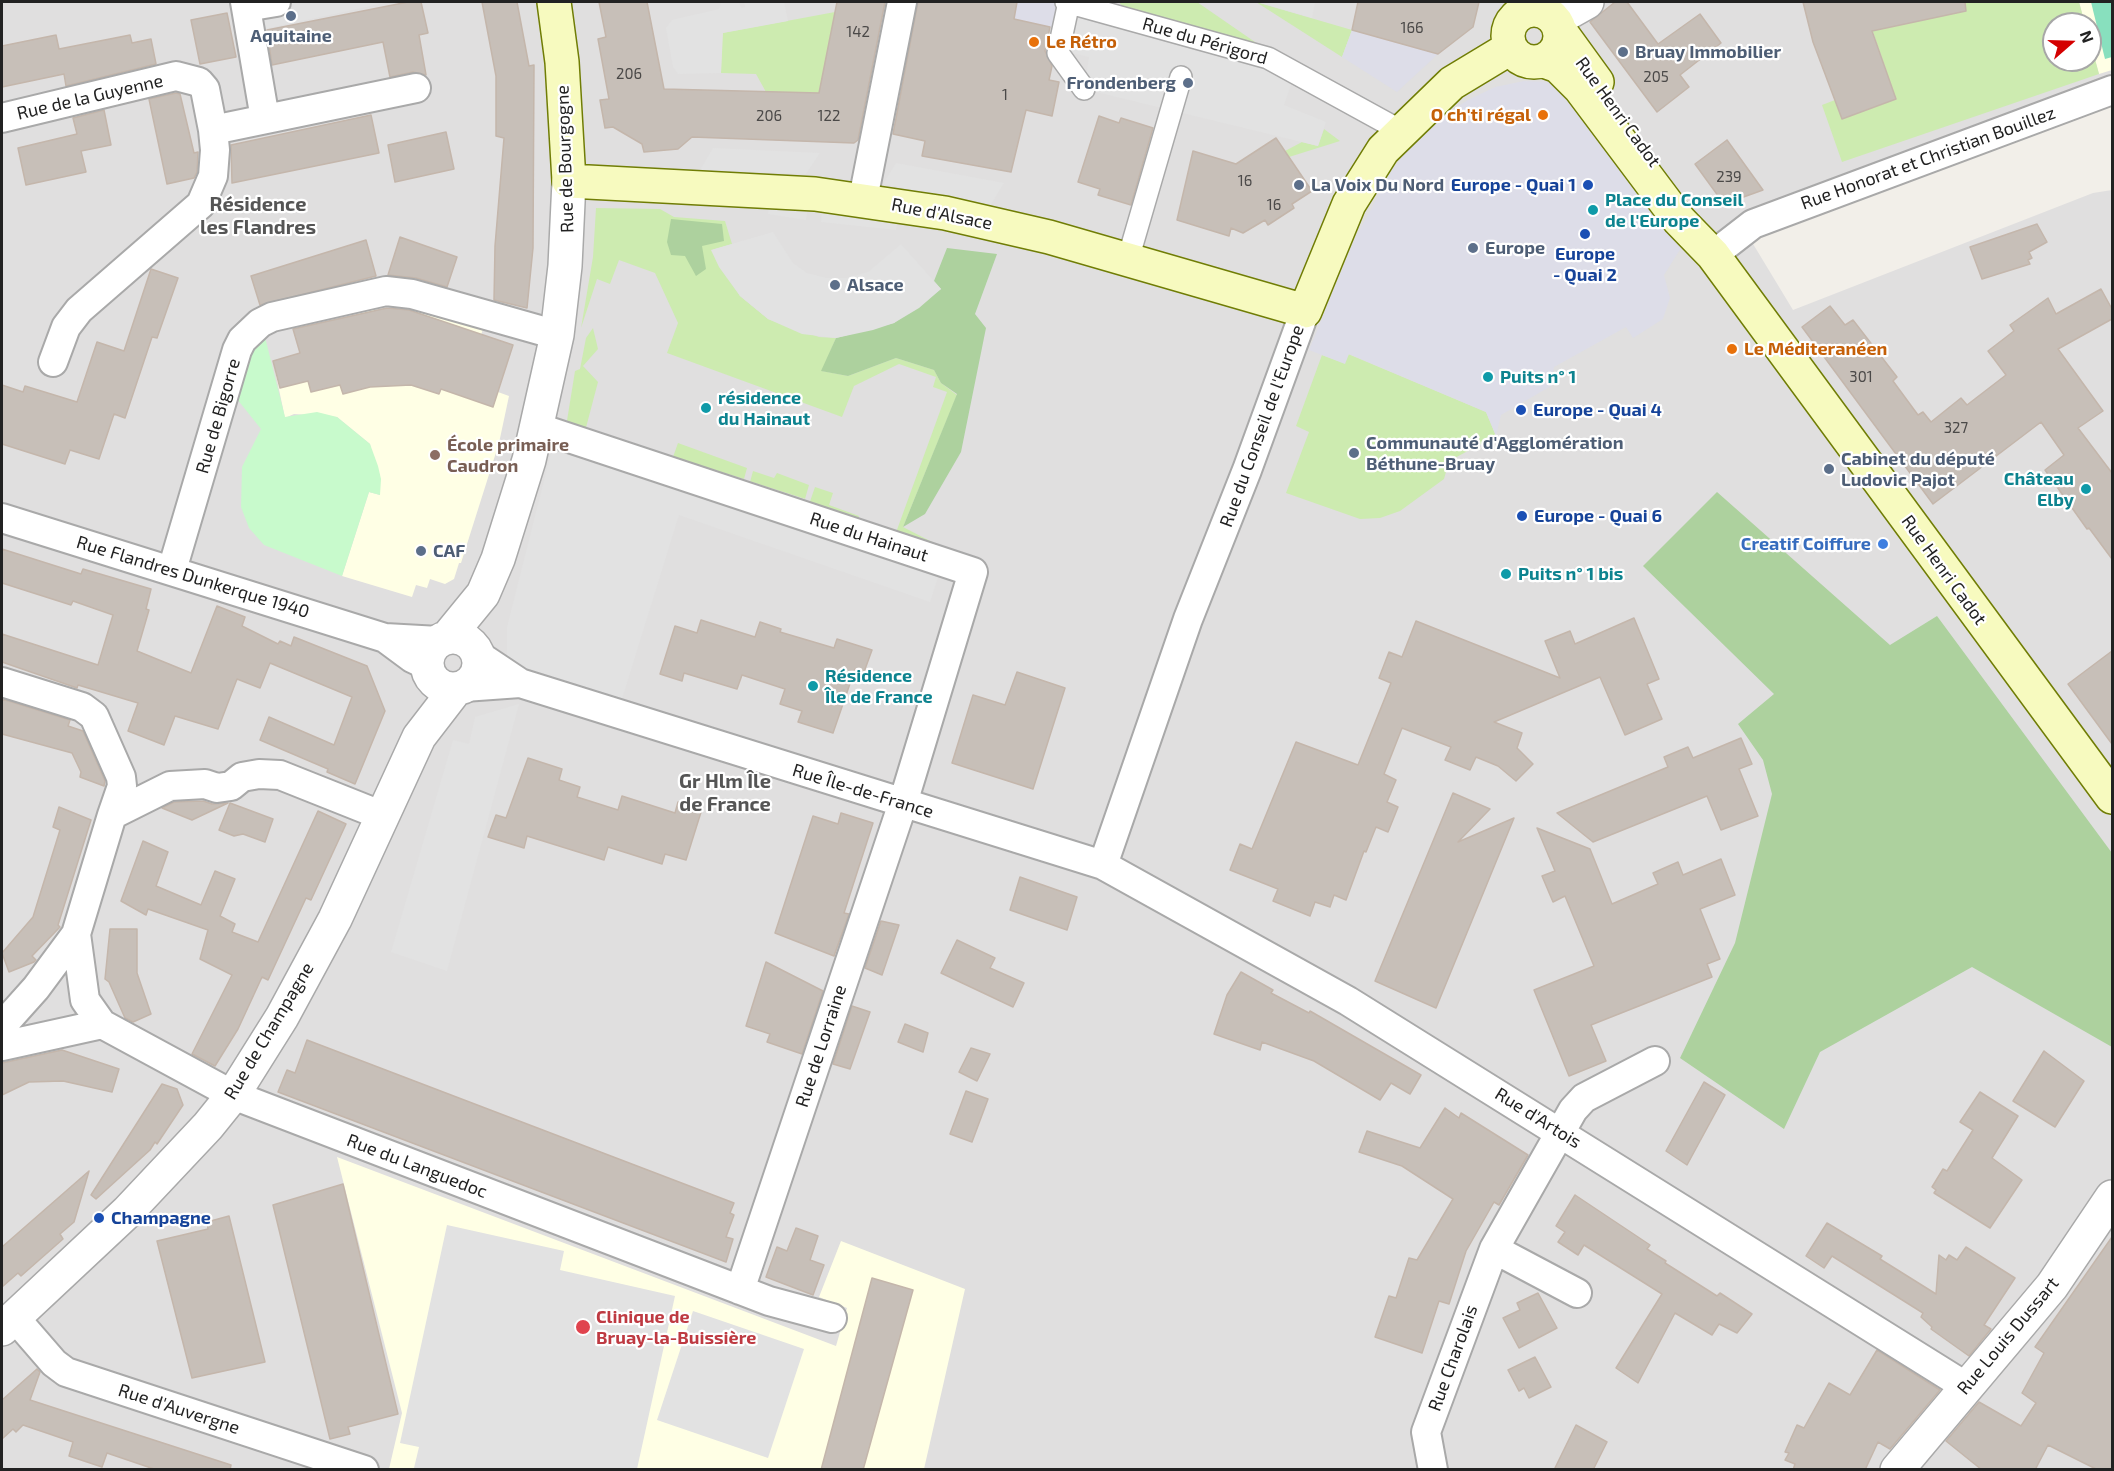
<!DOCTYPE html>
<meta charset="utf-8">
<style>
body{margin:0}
#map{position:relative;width:2114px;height:1471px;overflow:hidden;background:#f2efe9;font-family:"Exo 2",sans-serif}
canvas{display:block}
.frame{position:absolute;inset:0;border:3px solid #222;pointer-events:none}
.north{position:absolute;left:2042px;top:12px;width:60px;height:60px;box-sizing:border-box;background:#fff;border:2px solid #a7a7a7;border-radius:50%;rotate:70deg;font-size:16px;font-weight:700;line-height:24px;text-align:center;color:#222}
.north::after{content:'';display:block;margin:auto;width:21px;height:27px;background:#d40000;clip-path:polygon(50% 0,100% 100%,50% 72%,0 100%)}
</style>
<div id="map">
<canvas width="2114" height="1471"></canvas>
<div class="frame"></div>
<div class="north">N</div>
</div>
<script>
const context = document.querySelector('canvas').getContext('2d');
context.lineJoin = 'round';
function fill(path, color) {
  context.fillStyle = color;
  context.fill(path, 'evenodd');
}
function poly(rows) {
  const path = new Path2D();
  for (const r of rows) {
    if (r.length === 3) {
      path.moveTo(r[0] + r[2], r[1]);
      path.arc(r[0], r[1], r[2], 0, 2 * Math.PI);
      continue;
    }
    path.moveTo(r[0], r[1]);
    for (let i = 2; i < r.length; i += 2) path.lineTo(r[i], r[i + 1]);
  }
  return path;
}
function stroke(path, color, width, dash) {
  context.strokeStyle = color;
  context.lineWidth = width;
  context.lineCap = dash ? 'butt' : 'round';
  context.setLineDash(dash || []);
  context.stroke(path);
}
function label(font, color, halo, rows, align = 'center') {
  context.font = font + ' "Exo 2",sans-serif';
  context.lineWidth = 4.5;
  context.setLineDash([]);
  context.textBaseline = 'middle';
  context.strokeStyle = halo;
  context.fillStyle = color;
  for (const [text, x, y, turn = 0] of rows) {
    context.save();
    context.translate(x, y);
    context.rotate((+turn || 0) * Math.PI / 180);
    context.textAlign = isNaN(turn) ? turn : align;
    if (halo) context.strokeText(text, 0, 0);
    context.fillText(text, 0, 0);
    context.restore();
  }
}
fill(poly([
 [2,2,2112,2,2112,90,1744,229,1793,310,2093,193,2112,190,2112,1469,2,1470],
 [2054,24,2090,24,2090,60,2054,60]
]), '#e0dfdf');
fill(poly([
 [2079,2,2112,2,2112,70,2099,74,2090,41,2090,24,2085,24],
 [411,302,484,326,481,335,513,345,498,392,509,396,499,443,461,563,459,563,454,579,445,584,430,579,427,588,416,585,412,597,342,576,369,492,380,495,370,444,337,417,294,414,285,418,273,361,300,353,294,332,375,309,378,315,408,309],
 [337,1157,836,1346,847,1308,819,1297,841,1241,965,1289,924,1469,389,1469,402,1413]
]), '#ffffe5');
fill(poly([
 [1119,2,1197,2,1268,51,1125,10],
 [1256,2,1352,30,1342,57],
 [1866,2,1875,2,1881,29,1940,16,1936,2,2079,2,2085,24,2054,24,2054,60,2090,60,2090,41,2099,74,1842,162,1822,105,1835,100,1842,119,1896,99,1872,29],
 [835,12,819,93,766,92,756,74,721,73,722,33],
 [1324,129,1340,141,1289,157,1285,151,1302,142,1318,146],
 [596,208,660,209,674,217,725,221,732,244,712,250,740,296,768,319,819,337,836,338,822,371,848,376,896,358,934,370,941,383,957,395,903,527,967,560,894,538,947,392,933,387,936,377,899,364,854,386,842,417,667,353,678,323,655,273,619,260,610,284,597,279,581,328,593,257],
 [593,328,598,349,583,366,598,382,583,439,565,433,575,371,580,369,586,338],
 [1348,354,1486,412,1496,436,1449,461,1444,479,1400,511,1380,518,1360,519,1286,493,1309,432,1296,426,1322,355,1344,363],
 [678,443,747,468,744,479,673,457],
 [753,471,774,478,777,473,809,485,805,499,750,482],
 [815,487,833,493,829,505,859,516,857,525,805,516]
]), '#cdebb0');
fill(poly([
 [671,219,722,224,724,241,702,246,706,269,696,276,685,256,671,255,667,242],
 [947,248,997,254,975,314,986,328,961,452,925,514,903,527,957,394,941,383,934,370,896,358,848,376,821,371,836,338,894,323,941,289,934,281],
 [1717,492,1890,645,1937,616,2112,853,2112,1047,1972,967,1820,1052,1784,1129,1680,1058,1735,943,1772,794,1763,760,1738,724,1774,694,1643,566]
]), '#add19e');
fill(poly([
 [264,333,285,417,317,412,337,417,370,444,378,466,381,479,380,495,369,492,342,576,264,545,249,528,241,507,242,467,261,429,233,394,256,340]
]), '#c8facc');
fill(poly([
 [2091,2,2112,2,2112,57,2105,59]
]), '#88e0be');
fill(poly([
 [256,2,389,2,260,30],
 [721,2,739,2,741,8,745,7,744,2,784,2,788,21,723,33,721,73,678,74,673,67,666,28,672,20,719,9],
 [1257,2,1315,2,1312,18],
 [1073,8,1294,76,1284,105,1326,122,1318,146,1084,89,1089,57,1065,51],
 [713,148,820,153,806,174,700,170],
 [896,163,1004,183,990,206,883,184],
 [769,204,808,209,806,220,768,214],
 [822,211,898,219,896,230,821,222],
 [773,232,793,263,807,273,826,278,847,278,868,272,901,244,941,289,919,308,894,323,873,330,836,338,802,334,768,319,740,296,719,267,711,250],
 [593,431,805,499,800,514,943,562,930,602,679,515,617,715,520,683,507,656,507,627,556,433],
 [519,704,447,971,391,952,453,740,469,744,475,717],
 [447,1225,564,1251,560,1270,675,1296,637,1469,414,1468,419,1447,400,1443],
 [693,1311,804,1349,768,1458,657,1420]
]), '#e2e2e2');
fill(poly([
 [1017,2,1074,2,1059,29,1014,19],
 [1352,30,1438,54,1397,92,1342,57],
 [1524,81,1552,82,1576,93,1685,249,1681,248,1664,275,1670,298,1663,319,1633,338,1626,327,1554,367,1551,386,1501,415,1496,436,1486,412,1349,354,1345,364,1309,350,1354,241,1392,170,1408,150,1449,112,1468,100,1495,87]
]), '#dddde8');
const building = poly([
 [408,2,421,2,428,33,419,35,426,75,413,72,390,77,383,42,272,65,267,30,408,2],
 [482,2,517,2,529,66,534,65,533,248,527,308,494,300,495,246,504,138,496,136,496,76,482,2],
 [599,2,647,2,664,89,819,93,837,2,885,2,858,140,854,143,692,137,678,149,644,152,642,144,613,127,605,128,600,100,609,99,598,39,606,37,599,2],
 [918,2,1017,2,1014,19,1050,27,1045,51,1052,66,1049,80,1059,82,1052,116,1026,110,1011,172,922,156,925,141,893,134,918,2],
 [1358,2,1479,2,1473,27,1438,54,1352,30,1358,2],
 [1615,2,1627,2,1658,44,1700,14,1721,43,1680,75,1689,87,1657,112,1590,22,1615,2],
 [1803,2,1965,2,1966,11,1872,31,1896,99,1842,119,1813,42,1803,2],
 [227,13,236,57,200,64,191,20,227,13],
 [56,35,59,49,130,35,132,43,151,39,156,64,66,86,64,74,2,87,2,46,56,35],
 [176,93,180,94,194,153,198,152,197,172,194,178,167,184,149,99,176,93],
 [104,110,111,145,81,151,86,172,26,185,18,148,77,134,73,118,104,110],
 [371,115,379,153,232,183,231,145,371,115],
 [1099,116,1119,123,1121,118,1153,128,1131,205,1098,195,1100,189,1078,182,1099,116],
 [446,132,454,169,395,182,388,145,446,132],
 [1276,138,1312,191,1292,204,1294,208,1268,225,1265,220,1243,233,1231,228,1229,236,1177,220,1193,151,1236,164,1276,138],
 [1727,140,1763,190,1724,204,1695,164,1727,140],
 [2037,224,2047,242,2029,252,2032,258,2028,260,2030,264,1982,279,1970,247,2037,224],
 [400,237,457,257,447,287,416,278,388,275,400,237],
 [366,240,376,276,260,305,251,276,366,240],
 [151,269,178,278,157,338,152,337,125,418,114,414,99,459,70,450,65,464,2,444,2,385,23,392,25,386,77,402,97,342,124,351,151,269],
 [2101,289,2112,309,2112,319,2058,349,2103,411,2078,428,2112,473,2112,559,2089,528,2087,529,2045,470,2064,455,2041,422,1933,504,1802,327,1830,306,1845,325,1853,320,1897,377,1893,381,1918,415,1923,412,1931,422,1961,398,1967,405,2006,375,1988,351,2014,331,2010,325,2048,298,2056,314,2101,289],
 [387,308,409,310,513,345,493,407,441,389,439,394,411,385,370,387,343,394,340,385,311,392,308,381,280,388,273,361,300,353,293,329,387,308],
 [2,549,81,574,83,569,151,589,146,609,149,610,137,651,191,673,217,606,245,617,242,626,278,644,280,641,291,646,294,637,367,666,385,711,355,784,327,772,328,769,260,740,269,717,334,745,352,697,270,663,260,688,237,679,218,729,175,716,164,745,128,731,138,703,78,685,77,688,2,662,2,634,98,665,113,615,73,601,71,605,2,583,2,549],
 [1634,618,1659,679,1647,684,1662,719,1625,735,1600,677,1494,722,1522,733,1517,748,1533,764,1516,781,1498,766,1476,757,1470,770,1445,760,1451,747,1402,728,1384,774,1396,780,1387,802,1398,807,1388,832,1376,827,1366,852,1364,851,1346,900,1334,895,1330,907,1315,902,1310,916,1273,901,1278,889,1230,870,1240,844,1252,849,1296,742,1358,765,1391,683,1379,678,1389,652,1402,657,1416,621,1560,678,1545,641,1570,631,1575,644,1634,618],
 [701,620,755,637,760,622,781,629,780,632,834,648,837,639,872,650,864,672,855,669,833,733,798,722,802,711,780,704,785,689,742,675,737,689,684,673,682,681,660,674,675,626,697,633,701,620],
 [2112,651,2112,744,2068,684,2112,651],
 [1017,672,1065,688,1033,789,952,763,973,695,1005,705,1017,672],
 [2,699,70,720,68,726,83,731,105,781,104,786,80,777,81,772,72,753,2,734,2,699],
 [1741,738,1752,764,1739,769,1758,816,1721,830,1707,796,1593,842,1557,813,1668,767,1664,757,1688,747,1693,758,1741,738],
 [528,758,562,769,559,780,580,787,577,797,618,810,622,796,675,813,678,802,702,809,686,860,665,854,662,864,608,847,604,860,527,836,524,848,488,837,496,815,506,818,528,758],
 [1453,793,1490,809,1458,842,1514,818,1436,1008,1375,981,1453,793],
 [203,801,212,804,228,803,192,820,162,808,174,802,203,801],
 [230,803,273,819,265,842,243,834,234,836,219,830,230,803],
 [59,807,91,820,58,925,60,927,32,956,36,960,34,962,9,972,2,953,33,917,60,830,53,827,59,807],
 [318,811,346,824,311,900,306,898,268,980,262,977,238,1029,215,1066,192,1054,232,975,200,959,208,930,148,909,146,915,121,901,143,841,168,852,156,886,201,905,215,871,235,879,220,916,235,924,232,932,258,942,318,811],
 [841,813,873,823,844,913,849,914,834,956,775,933,813,816,838,824,841,813],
 [1537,828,1590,849,1612,904,1658,884,1653,873,1678,862,1683,875,1721,859,1735,895,1700,909,1720,959,1707,964,1712,977,1591,1025,1606,1061,1569,1076,1534,990,1594,966,1565,896,1553,902,1542,876,1555,871,1537,828],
 [1020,877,1077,897,1067,930,1010,910,1020,877],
 [881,921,899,925,882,975,865,968,881,921],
 [110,929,137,929,137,973,151,1014,133,1022,125,1018,109,982,105,979,110,929],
 [957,940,995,958,990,968,1024,983,1013,1007,941,973,957,940],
 [766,962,823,991,802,1054,767,1042,770,1034,746,1026,766,962],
 [1241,972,1273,990,1271,993,1309,1013,1310,1011,1421,1075,1410,1094,1391,1083,1380,1100,1314,1061,1262,1042,1260,1050,1214,1034,1227,995,1241,972],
 [852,1006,870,1012,850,1069,833,1064,852,1006],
 [905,1024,928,1033,923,1052,898,1042,905,1024],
 [307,1040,734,1203,730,1213,734,1215,726,1237,733,1239,726,1262,278,1092,287,1070,295,1073,307,1040],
 [971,1048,990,1054,977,1081,959,1072,971,1048],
 [62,1050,119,1069,112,1092,63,1081,29,1082,2,1095,2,1063,62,1050],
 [2044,1051,2084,1081,2055,1127,2013,1101,2044,1051],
 [1704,1082,1725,1095,1687,1165,1666,1151,1704,1082],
 [162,1084,177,1089,183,1105,157,1144,155,1142,150,1150,96,1199,91,1195,162,1084],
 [966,1091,988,1099,972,1142,950,1134,966,1091],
 [1980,1092,2018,1116,1992,1158,2022,1180,1990,1228,1934,1193,1936,1190,1932,1187,1943,1169,1947,1171,1973,1130,1960,1122,1980,1092],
 [1445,1108,1459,1118,1461,1113,1528,1155,1499,1205,1494,1202,1466,1251,1449,1304,1439,1301,1422,1353,1375,1337,1389,1296,1396,1298,1409,1258,1417,1260,1453,1199,1402,1166,1359,1152,1367,1131,1420,1148,1445,1108],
 [89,1171,74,1222,60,1234,63,1239,21,1276,18,1273,2,1287,2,1247,89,1171],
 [343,1184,398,1414,348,1427,350,1434,330,1439,273,1205,343,1184],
 [1575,1195,1650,1245,1647,1249,1666,1261,1665,1263,1717,1296,1720,1293,1752,1314,1737,1333,1719,1324,1712,1335,1675,1313,1638,1383,1616,1368,1662,1294,1584,1245,1578,1255,1558,1242,1565,1232,1556,1226,1575,1195],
 [229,1216,265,1362,192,1378,157,1241,208,1229,207,1222,229,1216],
 [1827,1223,1882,1256,1880,1259,1936,1294,1939,1255,1946,1260,1949,1255,1957,1260,1966,1247,2015,1278,1984,1325,1991,1329,1969,1356,1931,1329,1932,1327,1921,1317,1923,1313,1832,1256,1824,1268,1806,1256,1827,1223],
 [796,1228,818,1236,810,1260,824,1265,813,1295,766,1277,777,1247,787,1251,796,1228],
 [2112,1237,2112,1470,2098,1470,2048,1445,2035,1470,1982,1470,1946,1441,1979,1402,2021,1426,2036,1403,2022,1393,2044,1353,2035,1347,2112,1237],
 [872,1278,913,1290,863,1470,821,1470,872,1278],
 [1538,1293,1557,1328,1519,1348,1503,1318,1520,1310,1517,1303,1538,1293],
 [1877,1350,1940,1390,1890,1449,1878,1442,1865,1470,1793,1470,1795,1464,1785,1460,1789,1453,1785,1452,1797,1425,1804,1428,1829,1383,1850,1395,1877,1350],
 [1535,1357,1551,1387,1529,1398,1524,1388,1519,1391,1508,1370,1535,1357],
 [37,1369,40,1372,30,1400,231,1465,230,1470,157,1470,107,1453,102,1467,69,1456,73,1442,23,1425,16,1432,13,1429,2,1439,2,1400,37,1369],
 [1576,1425,1607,1442,1593,1470,1554,1470,1576,1425]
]);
fill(building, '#c7bfb8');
stroke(building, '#c4b6ab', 1.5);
const pedestrian = poly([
 [1066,2,1268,58,1401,131],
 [1069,2,1058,53,1084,89],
 [1128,259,1181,77]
]);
const minor = poly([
 [245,2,265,119],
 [246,7,276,2],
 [2,118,176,76,199,82,205,89,213,130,416,88],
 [863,199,902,2],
 [1713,255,1753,224,2112,90],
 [53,362,66,327,79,310,201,204,213,176,215,150,213,130],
 [536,427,973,572,903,803,740,1290],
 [2,518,385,638,439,641],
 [172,570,237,350,242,340,260,323,272,317,386,291,412,294,557,335],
 [385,638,412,658,427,665],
 [478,655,520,683,1103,865,1348,1001,1965,1386],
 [2,682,82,707,94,716,121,777,122,786,112,815,170,786,205,784,217,788,231,786,242,777,259,774,280,775,383,816],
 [464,687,520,683],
 [1103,865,1188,619,1247,470,1305,311],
 [76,934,85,1000,102,1024,233,1095,769,1301,832,1318],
 [2,1026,36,988,76,934,112,815],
 [2,1046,102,1024],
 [1577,1293,1494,1249,1573,1110,1584,1098,1655,1061],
 [15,1318,54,1363,66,1372,364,1470],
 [1433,1470,1426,1432,1494,1249]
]);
const tertiary = poly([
 [1555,20,1587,2],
 [453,663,26],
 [447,638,483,594,498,559,529,460,557,335,565,266,569,181],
 [2,1329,127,1212,208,1126,233,1095,282,1017,335,919,419,737,456,689],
 [1897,1470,2052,1286,2112,1197]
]);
const secondary = poly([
 [554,2,562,62,569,181,815,194,945,213,1049,237,1305,311,1349,204,1383,150,1452,83,1510,48],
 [1534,36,26],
 [1560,31,1597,82],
 [1544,61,1558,66,1580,88,1679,220,1713,255,2112,797]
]);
stroke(pedestrian, '#a9a9a9', 24);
stroke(minor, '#a9a9a9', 32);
stroke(tertiary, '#a9a9a9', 36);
stroke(secondary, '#707d05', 36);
stroke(pedestrian, '#fff', 21);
stroke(minor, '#fff', 28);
stroke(tertiary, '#fff', 33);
stroke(secondary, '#f7fabf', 33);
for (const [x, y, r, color] of [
 [291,16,6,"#5c6f8a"],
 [1034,42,6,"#e8710a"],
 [1623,52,6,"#5c6f8a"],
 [1188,83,6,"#5c6f8a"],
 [1543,115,6,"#e8710a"],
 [1299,185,6,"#5c6f8a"],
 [1588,185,6,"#1a4fb4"],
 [1593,210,6,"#0f9aa8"],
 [1585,234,6,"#1a4fb4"],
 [1473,248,6,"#5c6f8a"],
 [835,285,6,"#5c6f8a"],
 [1732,349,6,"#e8710a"],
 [1488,377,6,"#0f9aa8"],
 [706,408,6,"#0f9aa8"],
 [1521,410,6,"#1a4fb4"],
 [1354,453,6,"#5c6f8a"],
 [435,455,6,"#8d6e63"],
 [1829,469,6,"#5c6f8a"],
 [2086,489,6,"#0f9aa8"],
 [1522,516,6,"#1a4fb4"],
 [1883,544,6,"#3f7fe0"],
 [421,551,6,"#5c6f8a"],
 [1506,574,6,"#0f9aa8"],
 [813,686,6,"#0f9aa8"],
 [99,1218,6,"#1a4fb4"],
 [583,1327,8,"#e0444e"]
]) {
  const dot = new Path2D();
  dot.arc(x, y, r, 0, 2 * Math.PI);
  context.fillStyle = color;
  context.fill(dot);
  stroke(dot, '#fff', 2);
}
label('15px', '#4b4948', null, [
 ["166",1412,28],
 ["142",858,32],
 ["206",629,74],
 ["205",1656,77],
 ["1",1005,95],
 ["206",769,116],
 ["122",829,116],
 ["239",1729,177],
 ["16",1245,181],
 ["16",1274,205],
 ["301",1861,377],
 ["327",1956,428]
]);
label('bold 18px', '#4e5e75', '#fff', [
 ["Aquitaine",291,36,"center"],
 ["Bruay Immobilier",1635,52],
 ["Frondenberg",1176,83,"right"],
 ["La Voix Du Nord",1311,185],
 ["Europe",1485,248],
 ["Alsace",847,285],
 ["Communauté d'Agglomération",1366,443],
 ["Béthune-Bruay",1366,464],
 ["Cabinet du député",1841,459],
 ["Ludovic Pajot",1841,480],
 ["CAF",433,551]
], 'left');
label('18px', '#222', '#fff', [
 ["Rue du Périgord",1205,41,16],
 ["Rue de la Guyenne",90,97,-13],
 ["Rue Henri Cadot",1618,112,54],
 ["Rue Honorat et Christian Bouillez",1928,158,-20],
 ["Rue de Bourgogne",565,159,-92],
 ["Rue d'Alsace",942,214,11],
 ["Rue de Bigorre",218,416,-74],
 ["Rue du Conseil de l'Europe",1262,426,-70],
 ["Rue du Hainaut",869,537,18],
 ["Rue Henri Cadot",1944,570,54],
 ["Rue Flandres Dunkerque 1940",193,577,17],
 ["Rue Île-de-France",863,791,17],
 ["Rue de Champagne",269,1031,-59],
 ["Rue de Lorraine",821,1046,-72],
 ["Rue d'Artois",1538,1118,32],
 ["Rue du Languedoc",417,1166,21],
 ["Rue Louis Dussart",2008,1336,-50],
 ["Rue Charolais",1453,1358,-70],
 ["Rue d'Auvergne",179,1409,18]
]);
label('bold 18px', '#c56008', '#fff', [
 ["Le Rétro",1046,42],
 ["O ch'ti régal",1531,115,"right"],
 ["Le Méditeranéen",1744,349]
], 'left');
label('bold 18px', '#164399', '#fff', [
 ["Europe - Quai 1",1576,185,"right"],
 ["Europe",1585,254,"center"],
 ["- Quai 2",1585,275,"center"],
 ["Europe - Quai 4",1533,410],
 ["Europe - Quai 6",1534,516],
 ["Champagne",111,1218]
], 'left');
label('bold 18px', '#0d838f', '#fff', [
 ["Place du Conseil",1605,200],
 ["de l'Europe",1605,221],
 ["Puits n° 1",1500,377],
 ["résidence",718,398],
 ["du Hainaut",718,419],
 ["Château",2074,479,"right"],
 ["Elby",2074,500,"right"],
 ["Puits n° 1 bis",1518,574],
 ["Résidence",825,676],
 ["Île de France",825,697]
], 'left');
label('bold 18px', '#785e54', '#fff', [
 ["École primaire",447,445],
 ["Caudron",447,466]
], 'left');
label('bold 18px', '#366cbe', '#fff', [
 ["Creatif Coiffure",1871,544]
], 'right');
label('bold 18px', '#be3a42', '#fff', [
 ["Clinique de",596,1317],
 ["Bruay-la-Buissière",596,1338]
], 'left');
label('bold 20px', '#555', '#fff', [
 ["Résidence",258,204],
 ["les Flandres",258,227],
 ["Gr Hlm Île",725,781],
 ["de France",725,804]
]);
</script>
